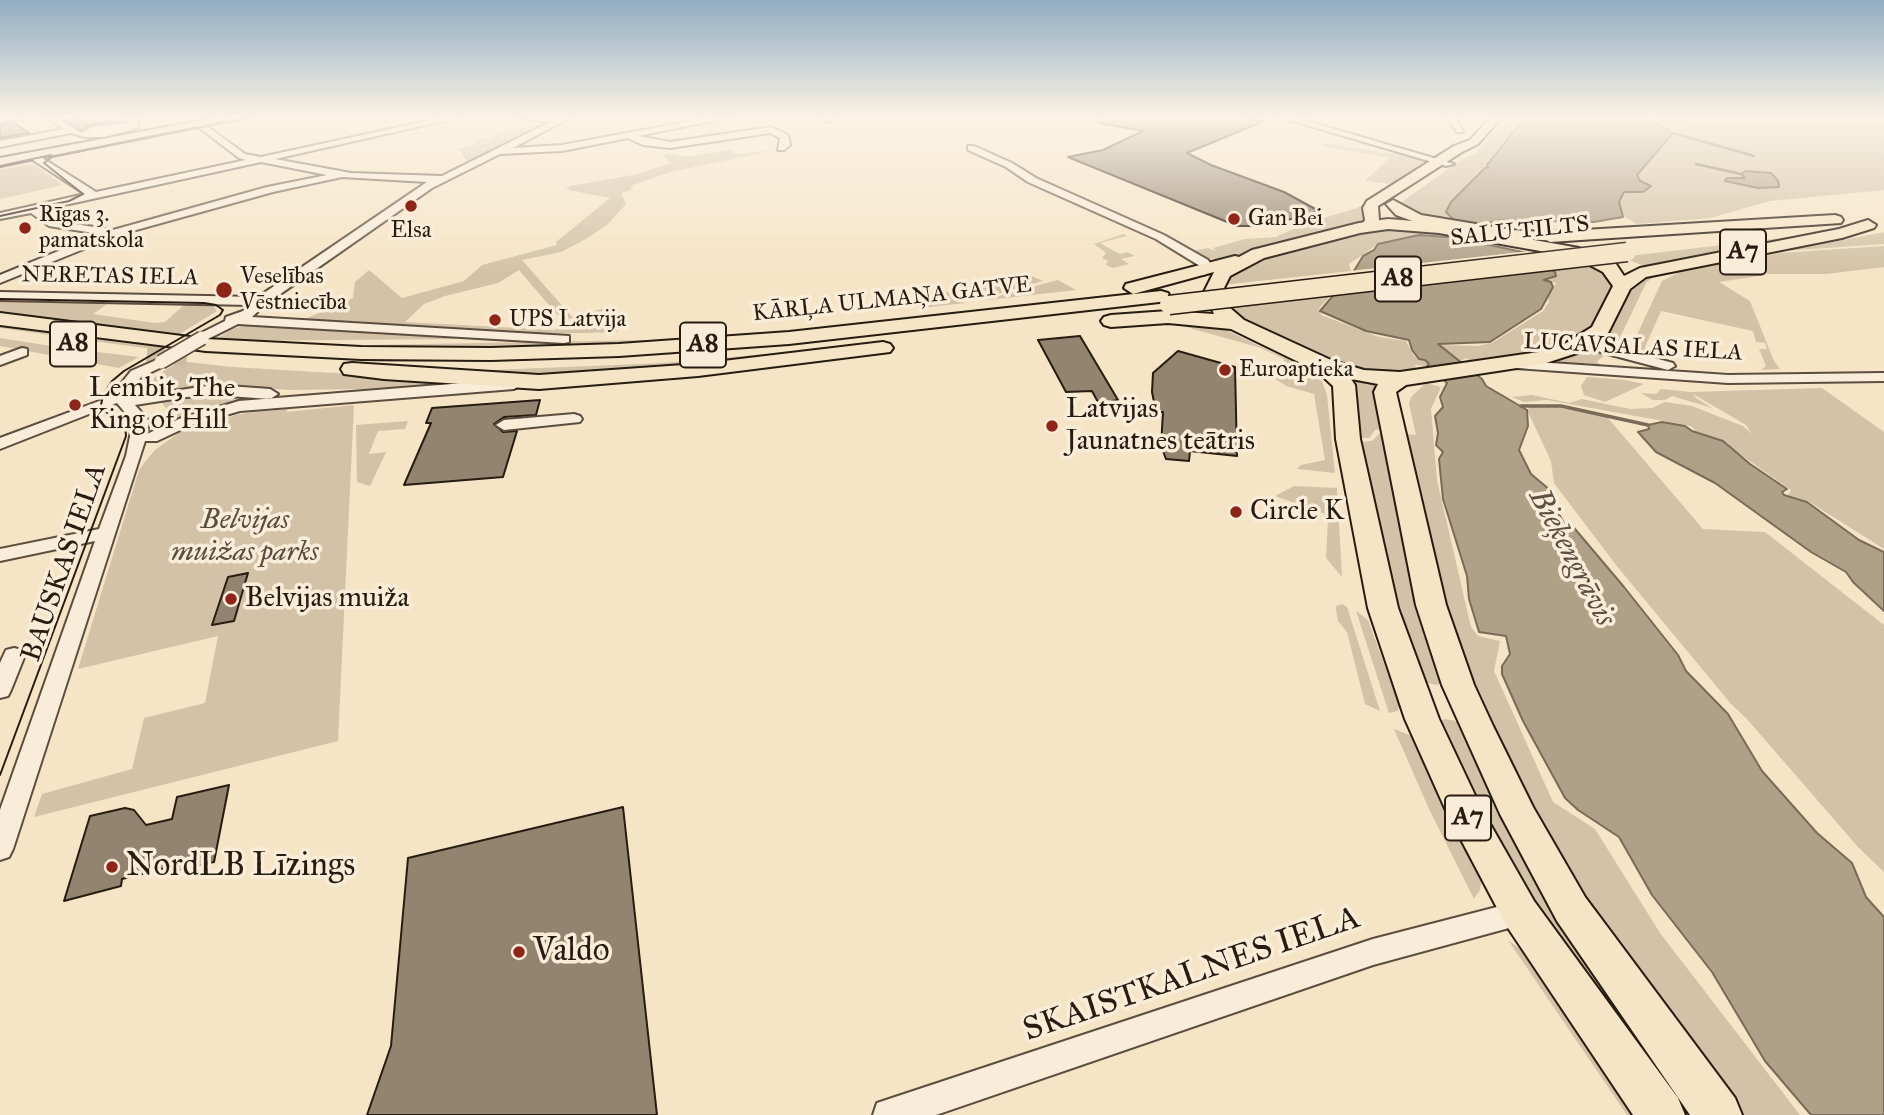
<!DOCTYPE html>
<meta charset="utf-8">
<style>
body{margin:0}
canvas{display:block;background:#f6e4c6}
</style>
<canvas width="1884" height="1115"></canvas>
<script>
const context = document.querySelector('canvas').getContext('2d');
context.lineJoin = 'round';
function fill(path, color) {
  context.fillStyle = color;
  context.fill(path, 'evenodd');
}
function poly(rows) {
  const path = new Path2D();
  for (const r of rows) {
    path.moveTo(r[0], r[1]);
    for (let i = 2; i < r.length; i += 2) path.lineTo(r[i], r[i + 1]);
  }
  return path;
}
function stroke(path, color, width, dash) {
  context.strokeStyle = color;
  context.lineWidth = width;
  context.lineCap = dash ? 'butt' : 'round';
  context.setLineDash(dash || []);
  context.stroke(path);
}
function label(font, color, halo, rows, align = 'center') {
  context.font = font + ' "IM FELL Great Primer",serif';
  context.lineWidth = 7;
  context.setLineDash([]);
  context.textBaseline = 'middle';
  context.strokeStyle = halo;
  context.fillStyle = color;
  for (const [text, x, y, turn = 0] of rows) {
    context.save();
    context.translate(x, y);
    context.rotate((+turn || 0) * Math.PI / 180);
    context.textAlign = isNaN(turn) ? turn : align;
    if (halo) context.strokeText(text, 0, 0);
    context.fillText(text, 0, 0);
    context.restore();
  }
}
fill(poly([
 [1510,117,1524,117,1523,119,1529,122,1516,157,1480,174,1451,202,1453,219,1444,216,1441,219,1425,217,1407,212,1399,204,1462,159,1475,154,1504,119],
 [1634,117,1674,122,1685,117,1884,117,1884,190,1770,201,1710,218,1637,224,1620,214,1619,202,1624,192,1643,192,1637,175,1669,137,1658,124],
 [514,127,534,130,467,162,461,151,456,150,479,143,473,141,491,137,482,144,484,144,496,136,494,135],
 [1325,143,1392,154,1395,152,1426,162,1392,184,1365,181,1389,158,1321,146],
 [730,150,735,154,776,150,670,172,633,185,630,187,633,189,621,193,626,204,608,224,588,238,561,252,522,260,572,317,602,309,610,320,560,318,519,270,498,283,445,296,424,304,405,322,555,330,561,326,607,326,605,330,618,330,617,332,548,334,305,319,353,298,355,282,369,270,402,298,464,281,482,265,557,245,556,242,610,198,568,190,570,189,565,187,633,175,671,163,662,155,670,153,685,157],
 [33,164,63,185,0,199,0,169],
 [1369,201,1363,223,1222,259,1202,258,1190,251,1208,248,1216,251,1213,248,1245,239,1276,237,1293,229,1298,229,1301,225,1357,208],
 [1403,228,1435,233,1456,234,1447,237,1410,237,1378,244,1349,264,1351,271,1222,285,1230,275,1264,257,1368,231],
 [1884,232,1884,244,1784,251,1854,238],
 [1123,234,1127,236,1100,243,1120,254,1127,252,1135,256,1121,259,1129,264,1113,268,1106,265,1108,261,1102,258,1106,253,1094,244],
 [1798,236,1803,238,1647,267,1621,257],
 [1884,246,1884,267,1826,274,1768,274,1746,260,1779,253],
 [1739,259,1766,275,1719,282,1750,301,1774,361,1780,369,1761,370,1766,366,1759,349,1767,349,1765,343,1756,342,1753,331,1661,311,1645,347,1652,355,1629,352,1662,281,1684,270],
 [1592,261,1614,282,1590,329,1563,345,1547,351,1473,364,1466,358,1458,362,1439,345,1478,346,1492,343,1543,311,1549,302,1548,297,1556,283,1547,281,1556,277,1553,269],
 [1025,273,1043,281,1000,293,968,287],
 [1657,274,1646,283,1614,350,1605,340,1631,286,1644,276],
 [1058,280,1076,290,987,300,1002,295],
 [944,290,965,303,920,308,908,301],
 [1335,291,1319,308,1321,315,1379,337,1406,341,1414,356,1425,360,1429,364,1427,366,1415,365,1416,370,1394,373,1351,370,1245,324,1225,303],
 [0,301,110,302,93,314,155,323,165,322,185,304,212,305,217,311,173,338,0,314],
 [0,324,80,336,159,346,153,349,92,341,0,328],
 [248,325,405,334,462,339,214,341,232,329],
 [1179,325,1211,325,1220,327,1297,364,1322,381,1327,395,1335,473,1297,469,1301,465,1325,460,1314,394,1286,386,1271,376,1284,367,1284,359,1261,348],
 [781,331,782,333,674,343,467,350,315,346,647,340],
 [0,338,64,348,139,357,119,368,0,346],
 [807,341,716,350,502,361,390,362,194,353,368,358],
 [1594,345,1608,353,1597,361,1602,368,1549,363],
 [767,354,767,357,712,365,527,377,468,371,663,363],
 [179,361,232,367,485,382,366,392,367,389,288,390,232,385,148,392,155,377],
 [1587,377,1625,380,1644,384,1605,402,1584,395,1581,386],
 [1351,378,1376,381,1386,428,1375,430,1369,438,1360,438],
 [1426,383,1441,387,1431,409,1437,480,1471,627,1478,636,1500,641,1494,671,1553,802,1595,829,1660,933,1800,1115,1728,1115,1568,882,1454,649,1400,433,1416,435,1409,404,1411,397],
 [1822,388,1884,432,1884,549,1808,501,1788,495,1791,490,1731,448,1728,443,1696,431,1691,426,1547,400,1524,402,1512,397,1532,395,1569,403,1582,399,1630,409,1652,408,1665,402,1692,406,1743,426,1752,434,1746,425,1693,394,1696,398,1712,408,1672,396,1665,400,1653,400,1641,393,1656,394,1661,389,1691,392],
 [207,393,252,396,277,397,168,426,170,413,159,399],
 [354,405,338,741,34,817,42,794,132,769,144,718,205,703,218,636,78,669,139,470,145,462,155,450,180,432,236,415,253,412,288,409,286,412],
 [1531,407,1555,407,1607,417,1703,529,1765,532,1884,625,1884,872,1858,847,1746,718,1731,704,1616,565,1554,483,1551,461,1527,410],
 [408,421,405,429,378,431,369,454,386,452,370,486,357,482,356,425],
 [1387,432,1443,683,1436,685,1424,682,1391,601,1362,442,1372,441,1380,433],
 [1294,486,1337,488,1342,577,1326,558,1328,519,1325,514,1275,496],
 [1342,604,1347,607,1380,711,1365,704,1347,632,1338,621,1336,611,1336,606],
 [1356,611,1368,620,1399,705,1398,711,1389,713],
 [1445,719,1456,721,1467,728,1697,1115,1671,1115,1475,812,1439,721],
 [1394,729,1412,736,1420,746,1482,877,1480,890,1474,899,1429,809],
 [1508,940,1535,960,1641,1115,1627,1115]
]), '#d3c2a7');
const water = poly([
 [1524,117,1685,117,1674,122,1636,118,1658,124,1673,133,1637,175,1640,181,1651,186,1643,192,1624,192,1619,202,1623,217,1594,222,1502,220,1483,224,1480,232,1470,238,1480,243,1527,253,1555,272,1556,276,1544,280,1551,282,1553,287,1541,309,1490,342,1438,344,1482,379,1486,386,1527,410,1528,426,1519,450,1531,474,1550,490,1557,511,1564,523,1575,529,1624,587,1678,655,1686,671,1728,714,1762,771,1817,833,1852,863,1866,897,1884,917,1884,1115,1811,1115,1765,1061,1712,972,1652,895,1619,837,1578,810,1565,798,1523,721,1502,674,1502,666,1510,654,1506,636,1479,632,1469,599,1467,576,1443,499,1439,459,1443,452,1436,445,1438,433,1435,416,1443,407,1440,397,1447,383,1427,366,1429,364,1425,360,1419,359,1412,350,1409,340,1366,331,1320,311,1354,271,1363,256,1374,250,1378,244,1419,235,1447,237,1456,234,1449,228,1453,219,1446,212,1451,202,1485,168,1488,168,1487,165,1517,127,1528,123,1519,125,1522,120,1526,122,1522,119,1524,117],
 [1746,171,1771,173,1778,181,1779,187,1758,188,1725,181,1727,178,1745,178,1741,174,1746,171],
 [1662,422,1685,426,1692,431,1723,441,1750,464,1787,489,1782,492,1784,495,1807,502,1859,540,1884,552,1884,611,1853,582,1846,572,1811,552,1715,483,1656,452,1638,432,1649,429,1648,425,1662,422]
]);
fill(water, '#b0a088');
stroke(water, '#7a6b58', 2);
fill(poly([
 [1530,251,1548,261,1332,291,1349,271]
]), '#f6e4c6');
stroke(poly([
 [1673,133,1754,156],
 [1696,164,1741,174]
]), '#7a6b58', 2.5);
stroke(poly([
 [1521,406,1561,406,1648,425]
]), '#7a6b58', 3.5);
const building = poly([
 [80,117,121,117,121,121,93,124,81,130,65,120,80,117],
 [1101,117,1245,117,1264,121,1187,153,1211,165,1284,192,1319,211,1266,226,1237,226,1068,157,1103,150,1143,131,1100,123,1101,117],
 [13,122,29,133,0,138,0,125,13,122],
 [1080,336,1118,400,1112,401,1115,404,1100,406,1092,391,1066,392,1038,340,1080,336],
 [1178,351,1235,367,1237,456,1190,451,1189,461,1166,459,1161,446,1163,412,1156,412,1152,392,1153,373,1178,351],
 [540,400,536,415,504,417,494,424,503,432,517,431,503,477,404,485,431,423,426,423,432,408,540,400],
 [248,573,234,621,212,625,228,577,248,573],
 [229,785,214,862,173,871,167,868,122,879,121,886,64,901,90,816,125,808,134,810,146,825,172,819,177,797,229,785],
 [623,807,657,1115,367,1115,391,1046,408,858,623,807]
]);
fill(building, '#93846f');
stroke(building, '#281b10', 2);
stroke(poly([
 [147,353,187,357]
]), '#cdbca2', 18, [18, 10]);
const minor = poly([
 [0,117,22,117,0,123,0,117],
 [46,117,56,117,81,133,93,127,129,123,131,117,141,117,138,121,137,128,105,137,85,137,71,133,0,147,0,141,64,129,46,117],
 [445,117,461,117,275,159,351,173,442,176,550,122,516,117,571,117,513,148,562,145,713,117,731,117,638,136,670,142,771,127,788,135,790,145,784,150,778,150,780,138,770,133,670,148,643,145,628,138,562,151,500,154,432,188,266,304,252,317,569,336,569,342,564,343,238,324,202,342,197,341,197,335,225,321,226,317,243,311,250,305,0,300,0,292,258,297,427,182,342,177,273,192,118,235,0,283,0,275,100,234,49,226,31,213,0,219,0,213,85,194,30,158,30,154,36,154,96,192,246,160,239,158,197,126,196,124,200,121,245,154,261,157,445,117],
 [261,162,327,175,267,187,113,230,56,221,42,210,261,162],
 [824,117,834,117,827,122,823,119,824,117],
 [1279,117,1293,117,1454,164,1446,166,1279,117],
 [1447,117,1455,117,1463,132,1457,132,1447,117],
 [968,146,974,146,1012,163,1036,178,1164,235,1208,260,1213,267,1204,275,1196,275,1194,272,1200,266,1156,239,1028,182,1006,167,968,150,968,146],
 [1597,330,1602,331,1610,346,1673,363,1675,366,1668,370,1600,352,1592,342,1590,334,1597,330],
 [22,348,27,349,27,355,0,365,0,356,22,348],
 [161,358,168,362,166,365,141,377,128,395,139,396,214,385,270,389,278,394,270,399,214,395,186,397,135,405,149,421,147,434,179,419,239,401,514,379,522,384,514,389,240,411,191,425,157,441,145,441,13,849,9,857,0,860,0,810,95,541,0,561,0,549,99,529,126,456,133,422,117,403,0,449,0,438,102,400,115,391,131,371,161,358],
 [1507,360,1728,375,1884,373,1884,381,1728,383,1502,367,1500,364,1507,360],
 [574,414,580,416,582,419,580,422,504,430,496,425,504,420,574,414],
 [14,648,22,650,25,655,11,690,8,696,0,698,0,663,6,650,14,648],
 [1520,901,1530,904,1534,913,1530,922,1520,925,1373,965,936,1115,873,1115,877,1103,889,1099,1373,939,1520,901]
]);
const major = poly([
 [219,117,242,117,0,166,0,158,219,117],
 [1491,117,1502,117,1478,144,1462,152,1378,206,1379,220,1373,229,1363,229,1361,226,1365,220,1363,208,1367,201,1454,146,1470,140,1491,117],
 [1393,200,1421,215,1512,230,1558,233,1565,237,1558,241,1512,238,1418,223,1396,215,1386,204,1393,200]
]);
const highway = poly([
 [1835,215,1841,217,1843,220,1841,223,1550,242,1542,237,1550,232,1835,215],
 [1388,219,1439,223,1579,248,1616,264,1624,276,1640,268,1839,229,1868,220,1876,225,1874,228,1842,238,1646,277,1630,289,1607,335,1577,353,1543,364,1406,385,1396,392,1446,605,1474,685,1493,726,1533,807,1585,897,1735,1098,1742,1115,1690,1115,1557,921,1500,814,1442,685,1416,605,1374,392,1378,384,1351,379,1355,385,1360,439,1398,608,1439,719,1481,808,1534,901,1678,1098,1685,1115,1633,1115,1506,925,1447,813,1405,719,1368,608,1336,439,1333,386,1317,371,1231,329,1168,323,1111,327,1104,325,1101,321,1104,317,1111,315,1168,311,1214,314,1204,292,1214,272,1133,294,1124,288,1126,284,1235,256,1239,257,1252,250,1359,223,1388,219],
 [1388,229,1439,233,1574,257,1603,272,1613,286,1592,327,1563,345,1539,352,1400,372,1364,370,1333,361,1244,320,1229,307,1222,292,1230,276,1264,258,1360,233,1388,229],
 [1161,291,1168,293,1170,297,1168,301,789,344,619,356,491,360,361,359,206,351,0,325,0,313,206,339,361,347,491,348,619,344,789,332,1161,291],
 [883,342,890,344,893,348,890,352,698,376,539,389,384,379,344,374,341,369,344,364,352,363,539,375,698,364,883,342]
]);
stroke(minor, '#5c4d3e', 4);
stroke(major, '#281b10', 4);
stroke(highway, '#281b10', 4);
fill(minor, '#f9edda');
fill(major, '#f6e4c6');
fill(highway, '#f6e4c6');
stroke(poly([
 [0,166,51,155],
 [0,216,69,201,83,194,44,163,52,157,253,117],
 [0,299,204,303,216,305,223,310,220,315,124,371,112,381,103,395,101,405,104,411,125,424,126,436,0,775]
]), '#281b10', 2);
const minorBridge = poly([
 [161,362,202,338]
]);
const highwayBridge = poly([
 [1169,305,1627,252]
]);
stroke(minorBridge, '#5c4d3e', 16, []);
stroke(highwayBridge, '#281b10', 21, []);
stroke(minorBridge, '#f9edda', 13);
stroke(highwayBridge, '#f6e4c6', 18);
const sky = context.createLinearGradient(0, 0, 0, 273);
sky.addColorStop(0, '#91acc2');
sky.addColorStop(0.43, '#fbf3e5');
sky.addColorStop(1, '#fbf3e500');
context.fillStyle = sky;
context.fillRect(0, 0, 1884, 273);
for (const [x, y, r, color] of [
 [411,206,7,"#8f2418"],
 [1234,219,7,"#8f2418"],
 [25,228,7,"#8f2418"],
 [224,290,9,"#8f2418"],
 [495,320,7,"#8f2418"],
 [1225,370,7,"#8f2418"],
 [75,405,7,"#8f2418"],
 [1052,426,7,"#8f2418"],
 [1236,512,7,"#8f2418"],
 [231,599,7,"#8f2418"],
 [112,867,7,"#8f2418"],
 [519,952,7,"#8f2418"]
]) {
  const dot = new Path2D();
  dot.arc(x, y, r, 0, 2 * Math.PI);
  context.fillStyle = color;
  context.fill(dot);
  stroke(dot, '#f9edda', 2.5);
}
label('23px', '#281b10', '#f9edda', [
 ["Rīgas 3.",39,215],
 ["pamatskola",39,241],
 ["Gan Bei",1248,219],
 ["Elsa",411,231,"center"],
 ["Veselības",240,277],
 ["Vēstniecība",240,303],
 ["UPS Latvija",509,320],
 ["Euroaptieka",1239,370]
], 'left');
label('23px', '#281b10', '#f9edda', [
 ["SALU TILTS",1520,232,-6],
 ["NERETAS IELA",110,277,1],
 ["KĀRĻA ULMAŅA GATVE",892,300,-6],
 ["LUCAVSALAS IELA",1633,348,3]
]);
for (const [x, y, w] of [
 [1743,252,46],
 [1398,279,46],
 [73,344,46],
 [703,345,46],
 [1468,818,46]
]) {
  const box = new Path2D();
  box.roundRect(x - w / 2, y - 22.5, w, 45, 5);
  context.fillStyle = '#f9edda';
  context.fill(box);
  stroke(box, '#281b10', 2);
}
label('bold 26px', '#281b10', null, [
 ["A7",1743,252],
 ["A8",1398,279],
 ["A8",73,344],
 ["A8",703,345],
 ["A7",1468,818]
]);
label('28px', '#281b10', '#f9edda', [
 ["Lembit, The",89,389],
 ["King of Hill",89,421],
 ["Latvijas",1066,410],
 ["Jaunatnes teātris",1066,442],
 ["Circle K",1250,512],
 ["Belvijas muiža",245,599]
], 'left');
label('italic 28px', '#5b4d3d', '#f9edda', [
 ["Belvijas",245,521],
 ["muižas parks",245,553]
]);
label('28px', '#281b10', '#f9edda', [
 ["BAUSKAS IELA",65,563,-71]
]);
label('italic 30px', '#5e5040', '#f9edda', [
 ["Bieķengrāvis",1571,558,62]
]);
label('33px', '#281b10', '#f9edda', [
 ["NordLB Līzings",126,867],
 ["Valdo",533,952]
], 'left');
label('33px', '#281b10', '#f9edda', [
 ["SKAISTKALNES IELA",1192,975,-19]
]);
</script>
